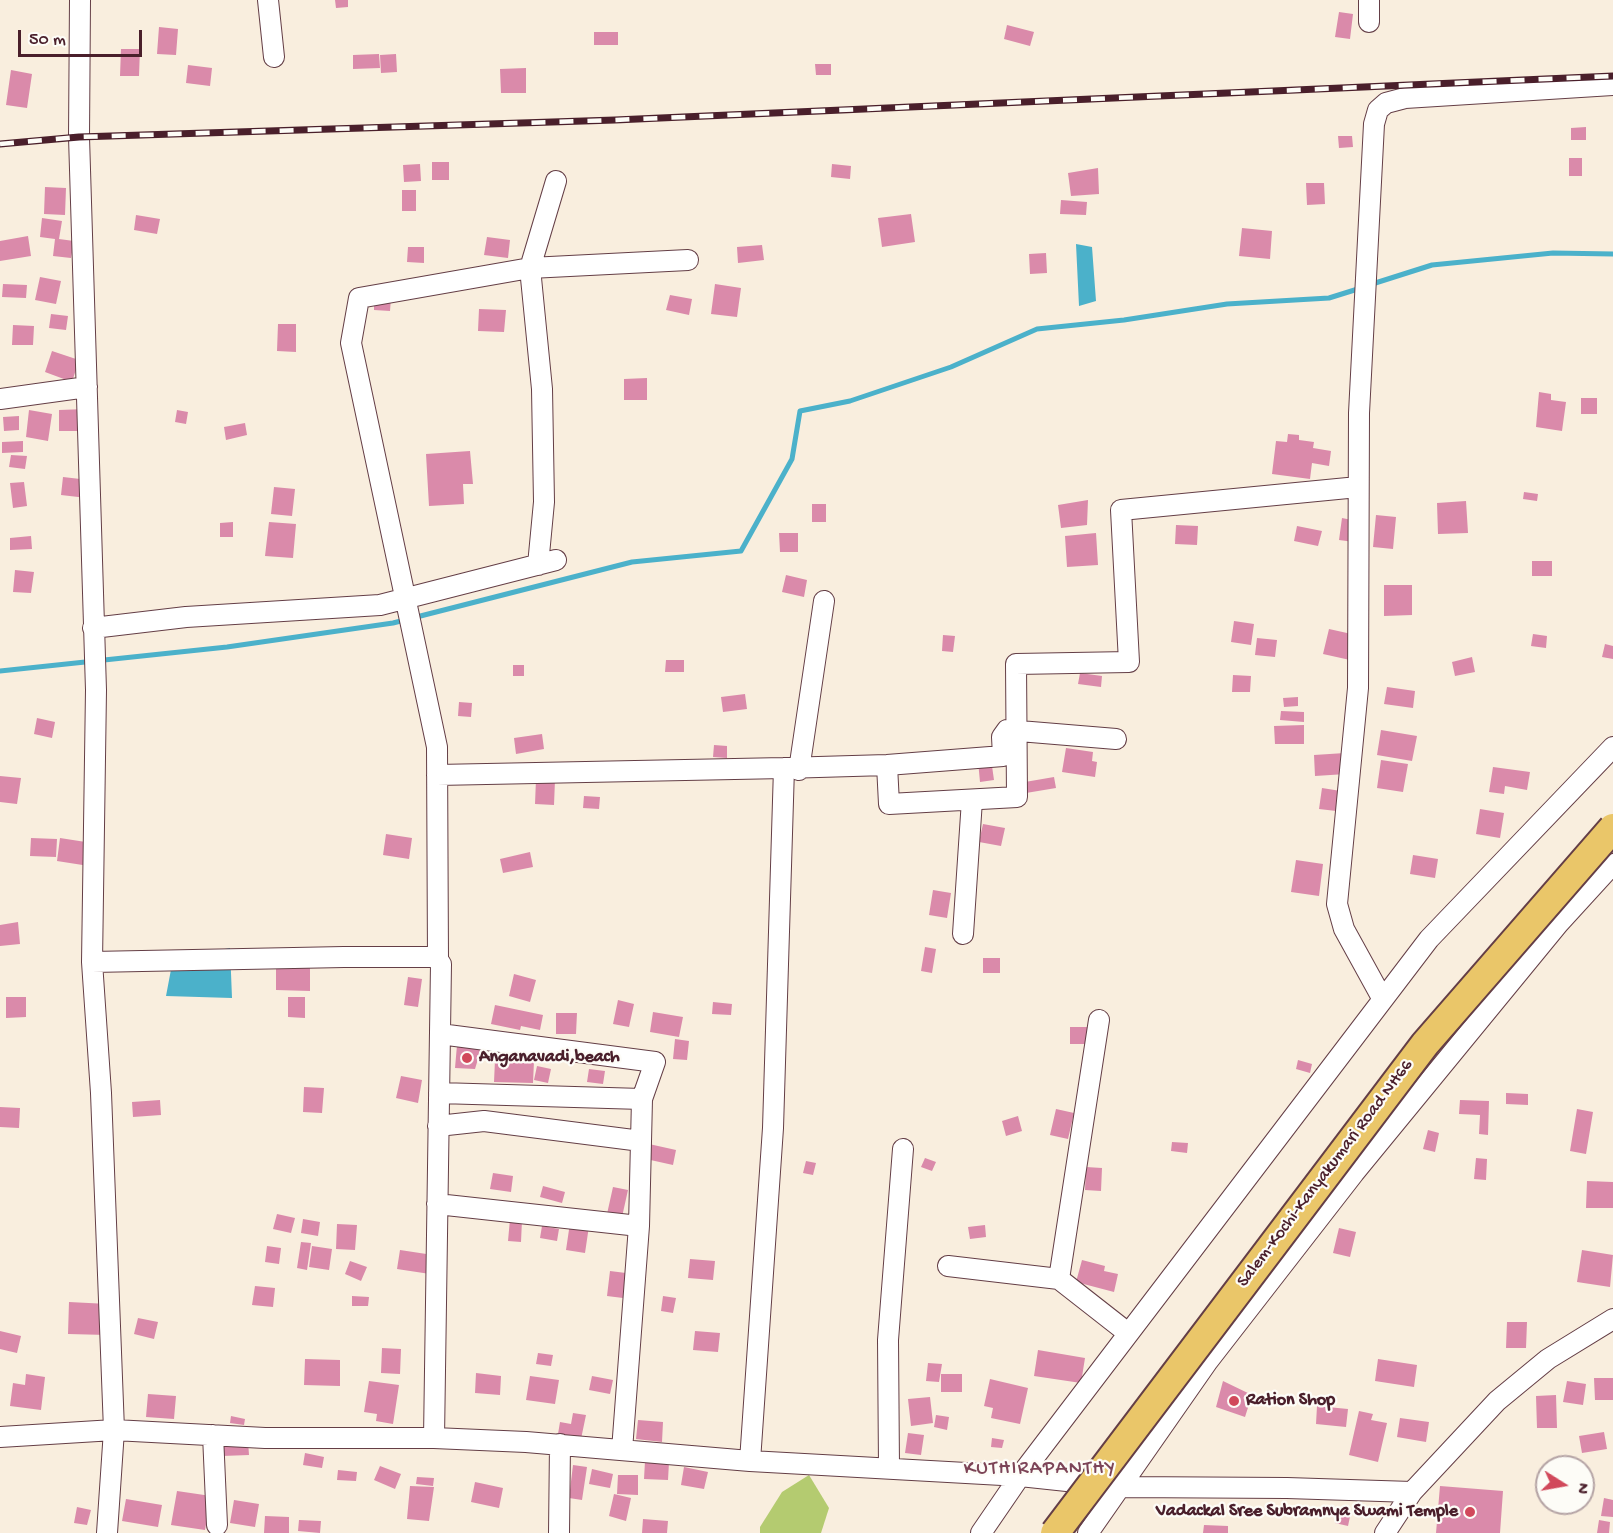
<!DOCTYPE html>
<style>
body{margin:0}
#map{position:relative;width:1613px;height:1533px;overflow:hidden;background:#f9eede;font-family:"Gochi Hand",sans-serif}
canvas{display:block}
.north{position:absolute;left:1535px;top:1455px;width:60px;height:60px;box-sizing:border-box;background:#fdfcf7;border:2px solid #b5a4a5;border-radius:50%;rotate:101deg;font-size:16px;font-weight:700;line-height:24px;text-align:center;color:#4a1f2b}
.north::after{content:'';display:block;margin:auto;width:21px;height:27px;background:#d1495b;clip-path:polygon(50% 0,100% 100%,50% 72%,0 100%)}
.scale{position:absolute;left:18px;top:30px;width:124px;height:27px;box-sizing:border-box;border:3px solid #4a1f2b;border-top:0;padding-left:8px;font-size:18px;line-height:21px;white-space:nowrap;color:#4a1f2b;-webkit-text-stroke:4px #fdfcf7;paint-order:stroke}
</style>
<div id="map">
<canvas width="1613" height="1533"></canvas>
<div class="north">N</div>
<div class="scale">50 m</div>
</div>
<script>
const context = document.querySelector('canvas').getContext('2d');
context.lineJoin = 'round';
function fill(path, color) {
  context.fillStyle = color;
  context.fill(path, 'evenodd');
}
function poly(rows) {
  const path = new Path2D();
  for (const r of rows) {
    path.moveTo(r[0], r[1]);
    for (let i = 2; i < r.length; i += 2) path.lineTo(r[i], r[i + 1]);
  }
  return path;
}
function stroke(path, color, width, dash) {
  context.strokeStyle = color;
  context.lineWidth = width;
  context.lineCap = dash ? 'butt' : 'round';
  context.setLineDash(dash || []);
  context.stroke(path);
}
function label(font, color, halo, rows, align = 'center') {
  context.font = font + ' "Gochi Hand",sans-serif';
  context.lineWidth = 4.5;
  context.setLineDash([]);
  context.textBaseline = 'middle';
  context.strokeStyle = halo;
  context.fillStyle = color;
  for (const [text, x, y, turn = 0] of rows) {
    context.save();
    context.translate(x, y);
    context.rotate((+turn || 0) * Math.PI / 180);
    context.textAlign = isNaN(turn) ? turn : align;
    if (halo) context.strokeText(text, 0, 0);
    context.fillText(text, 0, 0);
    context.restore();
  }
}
fill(poly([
 [809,1475,829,1508,821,1533,760,1533,760,1527,782,1492]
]), '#b4cb70');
fill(poly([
 [1076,244,1092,247,1096,301,1079,306],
 [230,948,232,998,166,996,173,959]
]), '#4bb1ca');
stroke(poly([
 [1369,285,1432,265,1553,253,1613,254],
 [0,671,227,647,393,623,632,562,741,551,792,459,800,411,850,401,951,367,1037,329,1124,320,1227,304,1329,298,1361,288]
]), '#4bb1ca', 5);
fill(poly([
 [335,0,348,0,348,7,336,8],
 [1339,12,1353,14,1350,39,1335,37],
 [1007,25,1034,32,1030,46,1004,39],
 [159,27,178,29,176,55,157,54],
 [594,32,618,32,618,45,594,45],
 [121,49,140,49,139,76,120,76],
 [379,54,380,68,353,69,353,55],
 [396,54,397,72,381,73,380,55],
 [815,64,831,64,831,75,816,75],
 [188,65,212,68,210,86,186,83],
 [526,68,526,93,501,93,500,69],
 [11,70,32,74,27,108,6,105],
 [1586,127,1586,140,1571,140,1571,128],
 [1338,136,1352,136,1353,147,1339,148],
 [1569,158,1582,158,1582,176,1569,176],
 [432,162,449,162,449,180,432,180],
 [420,164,421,181,404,182,403,165],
 [832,164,851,166,850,179,831,177],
 [1098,168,1099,194,1071,196,1068,173],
 [1306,183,1324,183,1325,204,1307,205],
 [45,187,66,188,65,215,44,214],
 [402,190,416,190,416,211,402,211],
 [1061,200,1087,202,1086,215,1060,214],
 [911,214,915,242,882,247,878,218],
 [136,215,160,219,157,234,134,230],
 [42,218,62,221,59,239,74,241,71,258,53,256,55,239,40,237],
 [1242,228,1272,231,1270,259,1239,256],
 [28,236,31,256,0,261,0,241],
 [487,237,510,240,508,258,484,255],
 [762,245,764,260,738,263,737,247],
 [408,247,424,247,424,263,407,262],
 [1046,253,1047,273,1030,274,1029,254],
 [40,277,61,281,56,304,35,300],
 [3,284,27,285,26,298,2,297],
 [715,284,741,288,737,317,711,314],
 [670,295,692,299,689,315,666,310],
 [374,298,391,298,390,311,374,310],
 [479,309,506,310,504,332,478,331],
 [51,314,68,316,66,330,49,328],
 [278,324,296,324,296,352,277,351],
 [13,325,34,326,33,345,12,345],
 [52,351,79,360,72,382,45,372],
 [647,378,647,400,624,400,624,379],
 [1539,392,1551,394,1551,400,1566,402,1562,431,1536,427],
 [1581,398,1597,398,1597,414,1581,414],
 [86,409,86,431,59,431,59,410],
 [29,410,52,414,48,441,26,437],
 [177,410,188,412,186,424,175,422],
 [19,416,19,430,4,431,3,417],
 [245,423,247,435,226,440,224,427],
 [1288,434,1299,435,1299,440,1314,442,1313,448,1331,451,1329,466,1312,463,1310,479,1272,474,1276,441,1287,442],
 [23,441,23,452,2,453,2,442],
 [470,451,473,484,463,484,464,504,429,506,426,454],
 [11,455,27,456,25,469,9,467],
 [63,477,89,480,87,498,61,495],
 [24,482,27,506,13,508,10,483],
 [274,487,295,489,292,516,271,514],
 [1524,492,1538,494,1537,501,1523,499],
 [1088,500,1087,525,1061,528,1058,505],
 [1466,501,1468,533,1438,534,1437,503],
 [812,504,826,504,826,522,812,522],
 [1376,515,1396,517,1393,549,1373,547],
 [1342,518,1357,521,1354,542,1339,540],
 [233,522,233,537,220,537,220,523],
 [269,522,296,524,293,558,265,556],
 [1176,525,1198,526,1197,545,1175,544],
 [1297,526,1322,531,1318,546,1294,541],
 [779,533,798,533,798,552,780,552],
 [1096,533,1098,565,1067,567,1065,536],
 [31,536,32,549,10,550,10,538],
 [1532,561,1552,561,1552,576,1532,576],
 [15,570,34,572,31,593,13,592],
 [786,575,807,580,804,597,782,592],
 [1384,585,1412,585,1412,615,1384,616],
 [1234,621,1254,624,1251,645,1231,642],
 [1329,629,1356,635,1350,660,1323,654],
 [1533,634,1547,636,1546,648,1531,646],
 [943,635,955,636,953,652,942,651],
 [1257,638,1277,640,1275,657,1255,655],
 [1605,644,1613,646,1613,659,1602,657],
 [1472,657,1475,672,1455,676,1452,662],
 [666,660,684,660,684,672,665,672],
 [513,665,524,665,524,676,513,676],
 [1080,673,1102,676,1101,687,1078,684],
 [1233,675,1251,676,1250,692,1232,692],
 [1387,687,1415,691,1413,708,1384,704],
 [745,694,747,709,723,712,721,697],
 [1298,697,1298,706,1284,707,1283,698],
 [459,702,472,703,471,717,458,716],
 [1281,711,1304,712,1304,722,1280,720],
 [37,718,55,722,52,738,34,734],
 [1304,725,1304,744,1275,744,1274,726],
 [1381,730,1417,736,1412,761,1377,755],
 [542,734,544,749,516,754,514,738],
 [714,745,727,746,727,758,713,757],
 [1066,748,1093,752,1092,761,1097,762,1095,777,1062,772],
 [1345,753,1346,774,1315,776,1314,755],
 [991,759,994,780,980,782,978,761],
 [1381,760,1408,764,1403,792,1377,788],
 [1493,767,1530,772,1527,790,1505,786,1504,794,1489,792],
 [0,776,21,778,17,804,0,802],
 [1054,777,1056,788,1026,793,1025,782],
 [536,779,555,780,554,805,535,804],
 [1322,788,1347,792,1345,812,1319,809],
 [584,796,600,797,599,809,583,808],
 [1480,809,1504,813,1500,838,1476,834],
 [983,824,1005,828,1001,846,979,842],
 [386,834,412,838,409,859,383,855],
 [31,838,57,839,56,857,30,856],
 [60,838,92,843,89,866,57,861],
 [530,852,533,867,503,873,500,859],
 [1413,855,1438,859,1435,878,1410,874],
 [1296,860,1323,864,1319,896,1291,892],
 [933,890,951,893,947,918,929,915],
 [18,922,20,944,0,946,0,925],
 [925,947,936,949,932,973,921,971],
 [983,958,1000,958,1000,973,983,973],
 [276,964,310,965,310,991,276,990],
 [514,974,536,980,530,1002,509,996],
 [408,977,422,979,418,1007,404,1005],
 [6,997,26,997,26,1017,6,1018],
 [288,997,305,997,305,1018,288,1017],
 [618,1000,634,1004,629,1027,613,1024],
 [713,1002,732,1004,731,1015,712,1014],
 [495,1005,543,1015,540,1030,521,1026,520,1030,491,1024],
 [653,1012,683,1017,679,1037,650,1032],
 [556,1013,577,1013,576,1034,556,1034],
 [1070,1027,1095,1027,1095,1044,1070,1044],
 [675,1039,689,1041,687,1060,673,1059],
 [457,1045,481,1049,475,1069,455,1068],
 [495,1060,534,1061,533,1083,494,1082],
 [1298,1060,1312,1064,1310,1073,1296,1069],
 [537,1066,551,1069,548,1083,534,1080],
 [589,1069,605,1071,603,1084,587,1082],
 [401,1076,422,1080,418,1103,396,1098],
 [304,1087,324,1088,322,1113,303,1112],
 [1506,1093,1528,1094,1528,1105,1506,1104],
 [160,1100,161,1115,133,1117,132,1102],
 [1460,1100,1489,1101,1488,1135,1479,1134,1480,1115,1459,1114],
 [0,1107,20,1108,19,1128,0,1127],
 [1056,1109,1074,1113,1068,1139,1050,1135],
 [1577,1109,1593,1112,1586,1154,1570,1151],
 [1018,1116,1022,1131,1006,1136,1002,1121],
 [1428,1130,1439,1133,1435,1152,1423,1149],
 [1172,1142,1188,1143,1187,1153,1171,1151],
 [649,1144,676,1150,673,1165,646,1159],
 [925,1158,936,1162,932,1171,921,1167],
 [1476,1158,1487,1159,1486,1180,1474,1179],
 [806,1161,816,1163,813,1175,803,1173],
 [1086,1167,1102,1168,1101,1191,1085,1190],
 [493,1173,513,1176,511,1192,490,1189],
 [1587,1181,1613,1182,1613,1208,1586,1208],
 [543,1186,565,1192,562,1203,540,1197],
 [613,1187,628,1190,622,1217,607,1214],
 [277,1214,295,1218,291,1233,273,1229],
 [303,1219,320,1222,318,1236,301,1233],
 [510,1219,522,1220,521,1242,508,1241],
 [570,1223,589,1226,585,1253,566,1250],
 [337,1224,357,1225,355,1250,336,1249],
 [985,1225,986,1237,970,1239,968,1227],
 [542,1226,559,1229,557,1241,540,1238],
 [1339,1228,1356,1232,1350,1257,1333,1253],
 [301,1242,311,1243,307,1270,297,1268],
 [267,1246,281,1248,279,1264,265,1262],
 [312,1246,332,1249,329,1270,309,1267],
 [400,1250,433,1255,430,1274,397,1269],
 [1582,1250,1613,1255,1610,1287,1577,1282],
 [690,1259,715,1261,713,1280,688,1278],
 [1082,1260,1105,1266,1104,1271,1118,1274,1114,1292,1076,1282],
 [350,1261,367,1267,361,1281,345,1274],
 [610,1271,626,1273,623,1298,607,1296],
 [255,1286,275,1288,273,1307,252,1305],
 [352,1296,369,1297,368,1306,352,1306],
 [663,1296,676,1298,673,1313,661,1311],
 [69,1302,108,1304,107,1335,68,1334],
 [138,1318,158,1322,154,1339,134,1334],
 [1507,1322,1527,1322,1526,1348,1506,1348],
 [0,1331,21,1336,17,1353,0,1349],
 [695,1331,720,1333,718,1352,693,1350],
 [382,1348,401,1349,400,1374,381,1373],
 [1038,1350,1085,1358,1081,1383,1034,1376],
 [538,1353,553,1355,551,1366,536,1364],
 [305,1359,340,1360,340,1386,304,1385],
 [1378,1359,1417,1365,1414,1387,1375,1381],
 [928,1363,942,1364,939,1382,926,1381],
 [476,1373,501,1376,500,1395,475,1393],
 [26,1374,45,1377,41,1410,10,1406,13,1383,25,1385],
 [941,1374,962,1374,962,1392,941,1392],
 [530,1376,559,1380,555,1404,526,1400],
 [592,1376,613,1380,610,1394,589,1390],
 [1594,1378,1613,1378,1613,1400,1595,1400],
 [990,1379,1028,1388,1020,1424,991,1418,993,1408,984,1406],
 [369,1381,399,1385,393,1424,376,1421,377,1414,364,1412],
 [1223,1381,1252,1395,1245,1417,1216,1407],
 [1567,1381,1586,1384,1583,1405,1563,1402],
 [148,1394,176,1396,174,1419,146,1417],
 [1556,1395,1557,1428,1537,1428,1536,1396],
 [930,1397,933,1423,911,1426,908,1399],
 [1317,1406,1348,1409,1346,1427,1316,1424],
 [1359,1411,1373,1414,1371,1420,1387,1423,1378,1462,1349,1455],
 [573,1413,586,1415,581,1439,558,1434,560,1422,571,1424],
 [936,1415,949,1417,947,1430,934,1427],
 [231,1416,245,1419,244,1425,230,1423],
 [1400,1418,1429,1422,1426,1442,1397,1437],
 [638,1420,663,1422,662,1442,636,1439],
 [1604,1432,1607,1449,1582,1453,1579,1436],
 [908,1433,924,1435,921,1455,905,1453],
 [992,1438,1004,1440,1002,1448,991,1447],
 [248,1441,249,1455,222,1456,222,1442],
 [305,1453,324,1457,322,1468,303,1465],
 [645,1461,669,1462,668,1480,644,1479],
 [573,1465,587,1467,582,1500,569,1498],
 [380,1466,401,1474,395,1489,374,1480],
 [684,1467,708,1472,704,1489,681,1485],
 [592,1469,613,1474,610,1488,589,1484],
 [338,1470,357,1472,356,1481,337,1480],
 [618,1475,638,1475,638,1495,617,1494],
 [417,1477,434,1478,433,1486,416,1484],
 [475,1482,503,1488,499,1508,471,1502],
 [410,1486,434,1487,429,1521,407,1519],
 [1440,1486,1503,1491,1500,1533,1436,1533],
 [177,1491,211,1496,205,1530,171,1525],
 [614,1494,631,1498,626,1521,609,1516],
 [1604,1498,1613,1500,1613,1517,1601,1516],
 [126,1499,162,1505,158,1527,122,1521],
 [234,1500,259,1504,255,1527,230,1523],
 [77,1507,91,1510,87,1525,74,1523],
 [1338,1508,1351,1512,1348,1526,1335,1523],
 [265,1516,289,1517,289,1533,264,1533],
 [643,1519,668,1521,667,1533,642,1533],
 [299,1520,321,1521,320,1533,298,1531],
 [1599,1520,1610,1522,1609,1533,1597,1533],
 [1204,1525,1228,1526,1228,1533,1203,1533]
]), '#da8aaa');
const minor = poly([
 [80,0,79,137,96,690,92,962,101,1093,114,1430,107,1533],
 [268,0,274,57],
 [1369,0,1369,22],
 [0,399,87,387],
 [538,565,544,502,542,389,530,268,556,181],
 [93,628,186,617,380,605,556,560],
 [887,765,889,804,1017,797,1016,664,1129,662,1121,510,1358,487],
 [799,770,824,601],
 [437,775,784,768],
 [963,934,972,800],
 [438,960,437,747,351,343,359,298,530,268,688,260],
 [92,962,344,957,433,957,438,960,441,964,434,1438],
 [1382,998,1344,929,1337,904,1358,688,1359,413,1374,124,1378,110,1386,103,1405,98,1613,85],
 [439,1093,642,1099],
 [438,1126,484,1121,641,1141],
 [437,1204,639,1226,642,1099,655,1062,440,1034],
 [948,1266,1059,1279,1099,1020],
 [1059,1279,1128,1333],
 [213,1435,217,1525],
 [0,1437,114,1430,265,1438,434,1438,526,1442,750,1461,1020,1476,1123,1487,1287,1488,1412,1492],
 [622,1450,639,1226],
 [750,1461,773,1128,784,768,887,765,1003,756,1002,737,1007,730,1116,739],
 [889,1467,888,1340,903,1149],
 [559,1533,560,1444],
 [981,1533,1020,1476,1429,939,1613,747],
 [1088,1533,1208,1361,1354,1173,1559,923,1613,864],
 [1385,1533,1412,1492,1497,1401,1548,1359,1613,1319]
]);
stroke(minor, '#643e46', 22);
stroke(minor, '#fff', 20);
const rail = poly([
 [0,144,79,137,615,120,1613,76]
]);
stroke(rail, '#4a1f2b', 7);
stroke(rail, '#fdfcf7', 4.5, [14]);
const highwayBridge = poly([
 [1055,1533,1425,1044,1613,828]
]);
stroke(highwayBridge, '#643e46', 32, []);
stroke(highwayBridge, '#eac669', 28);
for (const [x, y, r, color] of [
 [467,1058,6,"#d1495b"],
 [1234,1401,6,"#d1495b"],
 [1470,1512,6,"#d1495b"]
]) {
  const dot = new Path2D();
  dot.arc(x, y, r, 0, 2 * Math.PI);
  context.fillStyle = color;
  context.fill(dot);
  stroke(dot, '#fdfcf7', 2);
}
label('bold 18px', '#4a1f2b', '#fdfcf7', [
 ["Anganavadi,beach",479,1058],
 ["Ration Shop",1246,1401],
 ["Vadackal Sree Subramnya Swami Temple",1458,1512,"right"]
], 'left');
label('18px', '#4a1f2b', '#fdfcf7', [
 ["Salem-Kochi-Kanyakumari Road NH66",1326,1174,-53]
]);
context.letterSpacing = '1.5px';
label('20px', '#7c4457', '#fdfcf7', [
 ["KUTHIRAPANTHY",1040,1470]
]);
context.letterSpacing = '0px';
</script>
